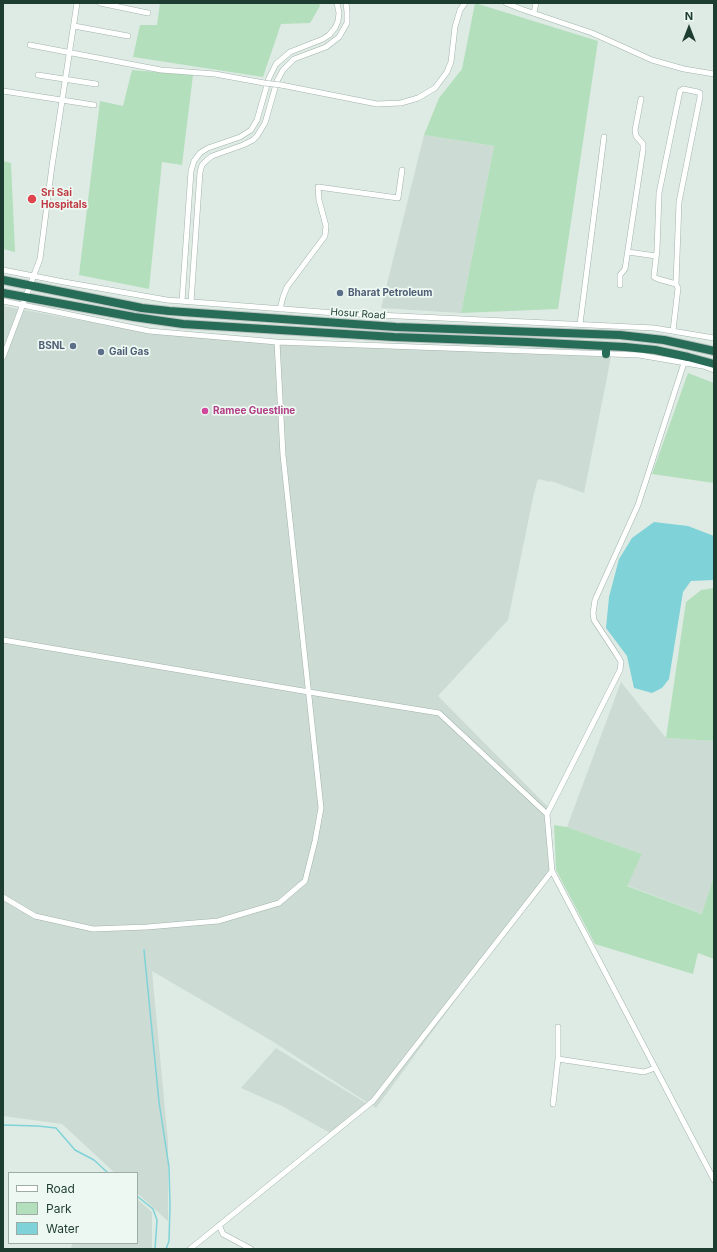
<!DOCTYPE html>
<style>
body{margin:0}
#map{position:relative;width:717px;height:1252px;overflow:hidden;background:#deebe4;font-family:Inter,sans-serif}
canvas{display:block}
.frame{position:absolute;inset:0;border:4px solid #1e3d31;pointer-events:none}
.legend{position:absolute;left:8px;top:1172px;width:130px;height:72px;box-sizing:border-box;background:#eef8f2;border:1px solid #9bada5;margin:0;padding:5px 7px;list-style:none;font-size:12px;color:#1e3d31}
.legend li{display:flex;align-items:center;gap:8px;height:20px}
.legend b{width:20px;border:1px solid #9bada5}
.north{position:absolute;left:669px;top:8px;width:40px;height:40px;-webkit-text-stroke:3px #eef8f2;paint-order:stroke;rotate:0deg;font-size:11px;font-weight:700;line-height:16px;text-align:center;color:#1e3d31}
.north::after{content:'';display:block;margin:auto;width:14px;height:18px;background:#1e3d31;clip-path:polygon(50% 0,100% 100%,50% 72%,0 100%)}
</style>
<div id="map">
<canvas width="717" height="1252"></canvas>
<div class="frame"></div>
<ul class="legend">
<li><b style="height:5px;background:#fff"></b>Road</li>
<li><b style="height:11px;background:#b4dfbc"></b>Park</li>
<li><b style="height:11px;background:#7fd2d7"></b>Water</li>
</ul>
<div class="north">N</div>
</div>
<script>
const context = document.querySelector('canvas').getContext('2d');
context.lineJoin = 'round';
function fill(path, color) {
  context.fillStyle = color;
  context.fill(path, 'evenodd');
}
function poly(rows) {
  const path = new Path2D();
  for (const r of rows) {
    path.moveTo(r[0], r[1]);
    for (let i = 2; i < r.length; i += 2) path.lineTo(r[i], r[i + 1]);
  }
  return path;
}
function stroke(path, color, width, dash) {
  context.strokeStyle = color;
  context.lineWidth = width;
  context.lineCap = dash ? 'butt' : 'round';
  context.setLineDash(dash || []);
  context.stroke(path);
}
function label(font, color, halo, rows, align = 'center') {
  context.font = font + ' Inter,sans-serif';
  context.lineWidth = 3.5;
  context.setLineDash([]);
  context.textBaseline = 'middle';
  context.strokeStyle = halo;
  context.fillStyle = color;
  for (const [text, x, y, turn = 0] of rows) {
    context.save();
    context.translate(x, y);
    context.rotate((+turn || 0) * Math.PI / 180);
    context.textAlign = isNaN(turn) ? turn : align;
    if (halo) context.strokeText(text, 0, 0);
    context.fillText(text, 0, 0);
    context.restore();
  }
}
fill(poly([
 [424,135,494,146,461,313,381,308],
 [3,306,149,333,274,343,611,357,584,493,551,481,550,482,538,479,534,493,508,620,438,696,547,806,550,872,376,1108,272,1041,152,971,168,1142,168,1221,137,1193,137,1173,115,1173,62,1124,3,1116],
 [621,682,666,738,714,741,714,879,713,879,703,914,626,885,642,854,567,827],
 [276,1048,318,1074,366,1103,332,1134,282,1106,241,1088],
 [137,1199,152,1212,152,1249,70,1249,73,1243,137,1243]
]), '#ccdbd3');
fill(poly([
 [160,3,319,3,320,6,310,23,281,24,263,77,133,57,140,25,157,25],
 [475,3,598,41,558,309,461,313,494,146,424,135,439,98,462,69],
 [132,70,193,75,182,165,162,162,149,289,79,275,100,101,123,106],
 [3,161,11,163,15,252,3,249],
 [688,373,714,383,714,483,652,474],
 [714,588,714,741,666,738,686,602,701,590],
 [554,825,567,827,642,854,627,886,702,914,713,879,714,879,714,959,698,953,693,974,595,944,556,870]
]), '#b4dfbc');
fill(poly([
 [654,522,688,526,714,536,714,580,691,581,683,592,669,679,662,688,652,693,634,688,627,656,606,628,609,597,619,559,632,538]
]), '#7fd2d7');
stroke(poly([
 [144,950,159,1102,169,1167,170,1205,169,1241,166,1249],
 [3,1125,38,1126,56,1128,75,1150,94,1160,108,1173],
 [137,1196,153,1209,157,1220,155,1249]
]), '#7fd2d7', 1.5);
const minor = poly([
 [100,3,148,13],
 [506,3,521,9,592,33,652,60,684,69,714,74],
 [534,13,536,3],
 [74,26,128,36],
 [30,45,161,70,215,74,264,83],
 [38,75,96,84],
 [281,85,377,104,401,103,418,98,435,88,447,72,451,62,455,27,460,10,465,3],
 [3,91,94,105],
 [628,252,656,256],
 [3,270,64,282,167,300,335,313,654,328,714,338],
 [620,285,620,275,625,269,643,150,643,144,636,136,635,130,641,99],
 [3,301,149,331,277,342,639,355,703,366,714,370],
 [182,301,191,171,194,161,200,153,208,148,240,137,251,130,257,120,269,78,276,64,290,52,323,39,329,35,335,28,338,21,339,13,337,3],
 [191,302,200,172,202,165,207,160,212,156,243,145,253,140,257,136,265,123,277,81,283,70,294,59,326,47,339,37,347,23,347,12,346,3],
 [280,309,283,297,287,287,325,236,326,226,319,200,318,187,398,198,402,170],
 [580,324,604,137],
 [673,331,678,288,676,284,679,202,700,97,700,93,698,92,683,89,680,91,659,193,657,250,654,275,654,277,658,279,676,284],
 [3,357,40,259,52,166,77,3],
 [3,640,309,692,439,713,547,814,552,871,373,1101,190,1249],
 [547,814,620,670,621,662,617,655,594,620,593,613,595,600,638,505,684,363],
 [552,871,714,1180],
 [3,897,35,916,93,929,147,927,218,921,279,903,305,881,315,841,321,808,283,455,277,342],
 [558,1059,644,1072,655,1068],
 [553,1104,558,1059,558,1027],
 [219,1225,223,1234,251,1249]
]);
const highway = poly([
 [3,280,142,308,169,311,396,327,620,335,664,340,714,351],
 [3,293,134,317,183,324,394,337,527,342,625,347,655,350,688,357,714,364],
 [606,354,606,346]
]);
stroke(minor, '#a1b3ab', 6);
stroke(highway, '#bcc5c1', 10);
stroke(minor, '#fff', 5);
stroke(highway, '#266c57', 8);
const minorBridge = poly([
 [264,83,281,85]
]);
stroke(minorBridge, '#a1b3ab', 6, []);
stroke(minorBridge, '#fff', 5);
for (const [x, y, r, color] of [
 [32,199,5,"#e0444e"],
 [340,293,4,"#5c6f8a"],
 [73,346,4,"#5c6f8a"],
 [101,352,4,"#5c6f8a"],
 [205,411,4,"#d1479c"]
]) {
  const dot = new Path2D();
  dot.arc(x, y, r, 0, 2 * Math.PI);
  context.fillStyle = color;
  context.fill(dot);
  stroke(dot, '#eef8f2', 1.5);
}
label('bold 10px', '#be3a42', '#eef8f2', [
 ["Sri Sai",41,193],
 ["Hospitals",41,205]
], 'left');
label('bold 10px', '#4e5e75', '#eef8f2', [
 ["Bharat Petroleum",348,293],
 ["BSNL",65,346,"right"],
 ["Gail Gas",109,352]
], 'left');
label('10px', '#1e3d31', '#eef8f2', [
 ["Hosur Road",358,314,4]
]);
label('bold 10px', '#b23c85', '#eef8f2', [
 ["Ramee Guestline",213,411]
], 'left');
</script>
